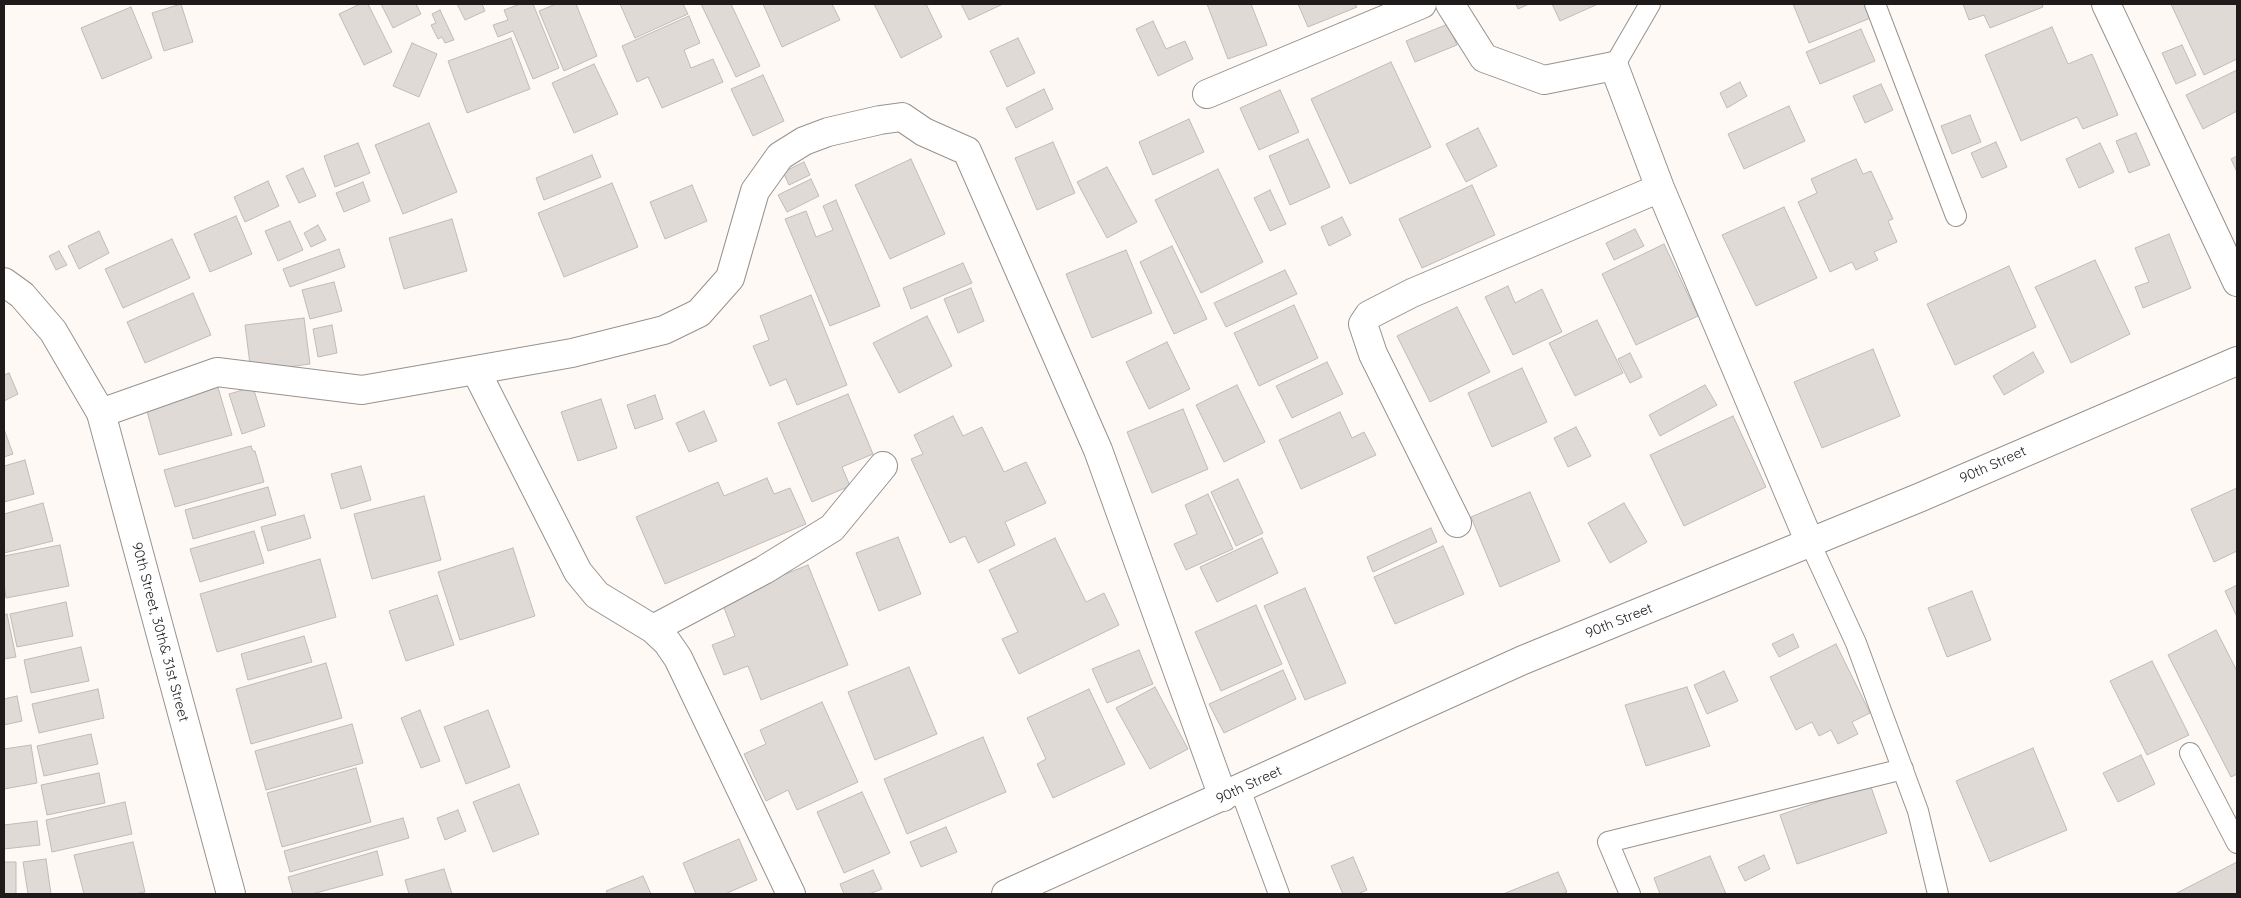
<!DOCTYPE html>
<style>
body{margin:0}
#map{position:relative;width:2241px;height:898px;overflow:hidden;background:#fff9f6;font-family:Quicksand,sans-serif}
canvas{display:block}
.frame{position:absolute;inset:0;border:5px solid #1e1b1a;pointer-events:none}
</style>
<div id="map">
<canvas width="2241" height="898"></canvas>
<div class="frame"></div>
</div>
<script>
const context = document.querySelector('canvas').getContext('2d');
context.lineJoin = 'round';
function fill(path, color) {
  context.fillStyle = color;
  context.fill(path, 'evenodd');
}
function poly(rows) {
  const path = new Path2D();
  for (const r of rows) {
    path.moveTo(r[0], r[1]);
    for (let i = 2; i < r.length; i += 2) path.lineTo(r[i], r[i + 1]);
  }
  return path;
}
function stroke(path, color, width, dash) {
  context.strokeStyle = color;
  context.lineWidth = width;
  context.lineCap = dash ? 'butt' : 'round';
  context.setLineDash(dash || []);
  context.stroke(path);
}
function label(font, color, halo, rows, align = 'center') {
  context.font = font + ' Quicksand,sans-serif';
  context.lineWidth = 4.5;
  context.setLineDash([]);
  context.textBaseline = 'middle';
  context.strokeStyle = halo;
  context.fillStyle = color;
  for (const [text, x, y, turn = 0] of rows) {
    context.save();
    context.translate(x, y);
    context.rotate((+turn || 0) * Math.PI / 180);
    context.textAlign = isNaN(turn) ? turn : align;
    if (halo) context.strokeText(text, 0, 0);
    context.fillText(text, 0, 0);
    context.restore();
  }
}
const building = poly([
 [181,4,193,42,164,51,152,13,181,4],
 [360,4,368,4,392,52,364,65,339,14,360,4],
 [381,4,416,4,421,14,393,28,381,4],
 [457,4,482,4,485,11,465,20,457,4],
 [520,4,533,4,559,68,533,79,513,31,498,37,493,25,508,20,504,10,520,4],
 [556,4,576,4,597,56,564,71,539,11,556,4],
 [620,4,683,4,688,14,635,38,620,4],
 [701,4,731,4,760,66,736,77,701,4],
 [763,4,832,4,840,20,782,47,763,4],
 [874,4,926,4,942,37,901,58,874,4],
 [961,4,1003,4,969,20,961,4],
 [1207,4,1251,4,1267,45,1228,59,1207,4],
 [1298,4,1355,4,1357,7,1308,27,1298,4],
 [1516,4,1529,4,1518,9,1516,4],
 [1552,4,1598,4,1560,21,1552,4],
 [1793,4,1868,4,1873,17,1809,43,1793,4],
 [1963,4,2042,4,2043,7,1990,28,1984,15,1969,20,1963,4],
 [2171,4,2237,4,2237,59,2204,75,2171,4],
 [131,7,152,58,102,79,81,28,131,7],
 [440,10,454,40,445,43,442,37,438,39,431,25,436,23,432,14,440,10],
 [689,16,700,43,684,50,691,68,713,59,723,82,662,108,648,77,637,82,622,46,689,16],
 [1153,21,1166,49,1185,41,1193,59,1158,76,1136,29,1153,21],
 [1448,24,1457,45,1415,62,1406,41,1448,24],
 [2052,27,2068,64,2092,54,2118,115,2083,129,2077,117,2021,141,1985,55,2052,27],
 [1861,29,1875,61,1820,84,1806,52,1861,29],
 [511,38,530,89,467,113,448,61,511,38],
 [1018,38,1035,73,1007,87,990,51,1018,38],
 [412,43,437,54,419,97,393,86,412,43],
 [2182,45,2196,75,2176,84,2162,53,2182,45],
 [1391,62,1431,147,1350,184,1311,99,1391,62],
 [594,64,618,114,574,133,552,83,594,64],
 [2237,70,2237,111,2203,129,2186,95,2237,70],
 [763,75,784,121,753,136,731,89,763,75],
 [1740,82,1747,96,1727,108,1720,93,1740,82],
 [1881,84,1893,110,1865,123,1853,96,1881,84],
 [1044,89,1053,109,1016,128,1006,108,1044,89],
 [1280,90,1299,132,1259,150,1240,108,1280,90],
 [1789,106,1805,141,1744,169,1728,134,1789,106],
 [1970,115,1981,142,1952,154,1941,126,1970,115],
 [1189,119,1204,152,1153,175,1139,142,1189,119],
 [429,123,457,192,403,214,375,145,429,123],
 [1478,128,1497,166,1466,182,1446,144,1478,128],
 [2136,133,2150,165,2129,173,2116,141,2136,133],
 [1308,139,1330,187,1290,205,1269,156,1308,139],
 [1053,142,1075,193,1037,210,1015,158,1053,142],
 [1996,142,2007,167,1982,178,1971,153,1996,142],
 [358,143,370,173,335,187,324,156,358,143],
 [2100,143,2114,172,2079,188,2066,159,2100,143],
 [592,155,601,177,544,200,536,178,592,155],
 [2237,156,2237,172,2231,159,2237,156],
 [911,159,945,234,890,259,855,185,911,159],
 [1856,159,1863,174,1871,171,1893,219,1888,221,1897,242,1874,252,1878,260,1856,270,1852,262,1830,272,1798,202,1817,193,1811,179,1856,159],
 [804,162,810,175,789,185,783,172,804,162],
 [1107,167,1137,222,1107,238,1077,182,1107,167],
 [303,168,316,196,299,203,286,176,303,168],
 [1218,169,1263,262,1201,293,1155,200,1218,169],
 [811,179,819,196,787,212,778,195,811,179],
 [268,181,279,206,245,222,234,197,268,181],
 [363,182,370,201,344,212,336,193,363,182],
 [612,183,638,247,564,277,538,213,612,183],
 [692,185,707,221,665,239,650,202,692,185],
 [1472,185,1495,235,1422,268,1399,219,1472,185],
 [1270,190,1286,224,1270,231,1254,198,1270,190],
 [836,200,880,306,830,326,785,219,806,211,816,237,833,230,823,206,836,200],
 [1784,207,1817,278,1756,306,1722,235,1784,207],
 [236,216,252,254,210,272,194,234,236,216],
 [1342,217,1351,235,1329,246,1321,227,1342,217],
 [452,219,467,271,404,289,389,238,452,219],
 [290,221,303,250,278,261,265,231,290,221],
 [318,225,326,240,311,247,304,233,318,225],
 [1635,229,1644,246,1614,260,1606,243,1635,229],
 [99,231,109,253,79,269,68,246,99,231],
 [2169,234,2191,288,2143,308,2135,287,2149,282,2135,248,2169,234],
 [172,239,190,278,123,308,105,269,172,239],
 [1664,244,1698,316,1636,345,1602,274,1664,244],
 [1172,246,1207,319,1174,334,1140,262,1172,246],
 [339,249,345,267,290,287,283,269,339,249],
 [1126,250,1152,313,1092,338,1066,274,1126,250],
 [59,251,67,265,56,270,49,256,59,251],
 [2095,260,2130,334,2071,363,2035,287,2095,260],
 [963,263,972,283,911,309,903,288,963,263],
 [2009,266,2036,327,1955,365,1927,304,2009,266],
 [1285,270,1297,294,1226,327,1214,303,1285,270],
 [334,282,342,311,310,319,302,290,334,282],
 [1508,286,1515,303,1542,289,1562,332,1513,355,1485,297,1508,286],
 [971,288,984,321,958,333,944,299,971,288],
 [193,293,211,335,145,363,127,322,193,293],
 [811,295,847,385,797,405,786,379,770,386,753,346,769,340,760,316,811,295],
 [1294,305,1318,358,1259,386,1234,333,1294,305],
 [1457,307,1490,372,1430,402,1397,336,1457,307],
 [927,316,952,366,899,393,873,343,927,316],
 [304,318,310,364,251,372,245,325,304,318],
 [1597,320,1623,373,1575,396,1549,343,1597,320],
 [332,325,337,353,318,357,313,329,332,325],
 [1167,342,1190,389,1149,409,1126,362,1167,342],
 [1873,349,1900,416,1822,448,1794,382,1873,349],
 [2033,352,2044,372,2004,395,1993,376,2033,352],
 [1630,353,1642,377,1630,383,1618,359,1630,353],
 [1327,362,1343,394,1292,418,1276,386,1327,362],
 [1522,368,1547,422,1492,447,1468,393,1522,368],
 [9,373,18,394,4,401,4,375,9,373],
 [217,384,232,435,159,455,145,404,217,384],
 [1237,385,1265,442,1224,462,1196,405,1237,385],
 [1705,385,1717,405,1660,436,1649,415,1705,385],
 [253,387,265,426,242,434,229,394,253,387],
 [848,394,873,454,842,467,850,486,812,502,778,423,848,394],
 [655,395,663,419,635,429,627,405,655,395],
 [601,399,617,448,578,461,561,412,601,399],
 [1183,409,1208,469,1152,493,1127,432,1183,409],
 [704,411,717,441,689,452,676,423,704,411],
 [1340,412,1352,438,1364,432,1376,455,1301,489,1279,440,1340,412],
 [953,416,963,436,982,427,1004,472,1026,462,1046,503,1005,522,1015,545,978,563,965,536,950,543,911,459,923,454,914,435,953,416],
 [1733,416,1766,487,1684,526,1650,455,1733,416],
 [1576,427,1591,456,1568,467,1554,438,1576,427],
 [4,429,13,454,4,457,4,429],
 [251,446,253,451,255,451,264,482,175,507,164,470,251,446],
 [25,460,34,494,4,502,4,466,25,460],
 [361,466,371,500,341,509,331,474,361,466],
 [767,478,774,494,790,488,806,524,665,584,636,517,718,482,724,496,767,478],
 [1238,479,1263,533,1236,546,1211,492,1238,479],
 [268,487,276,515,193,539,185,510,268,487],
 [2237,488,2237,551,2214,562,2191,509,2237,488],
 [1530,492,1560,561,1500,587,1471,517,1530,492],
 [1208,494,1233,549,1186,570,1174,544,1197,534,1185,505,1208,494],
 [424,496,441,560,372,579,354,514,424,496],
 [43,503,53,541,4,553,4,514,43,503],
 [1624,503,1647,542,1610,563,1588,523,1624,503],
 [304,515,311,538,268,551,261,527,304,515],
 [1431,528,1437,542,1373,572,1367,557,1431,528],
 [254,531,264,563,200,582,190,549,254,531],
 [898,537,921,594,879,611,856,553,898,537],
 [1055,538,1086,602,1104,593,1119,625,1019,674,1002,639,1018,632,989,570,1055,538],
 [1262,538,1278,573,1217,602,1200,567,1262,538],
 [60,545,69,586,6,598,4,583,4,556,60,545],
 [1443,546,1464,594,1395,624,1374,577,1443,546],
 [513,548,535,616,460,640,438,572,513,548],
 [320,559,336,617,217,652,200,594,320,559],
 [808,565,848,665,761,700,748,666,724,675,712,645,735,636,721,600,808,565],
 [2237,585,2237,617,2225,591,2237,585],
 [1305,588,1346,683,1305,700,1264,606,1305,588],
 [1972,591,1991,640,1947,657,1928,608,1972,591],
 [437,595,454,645,406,661,389,611,437,595],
 [66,602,73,636,17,647,10,614,66,602],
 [1256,605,1282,664,1221,691,1195,632,1256,605],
 [7,614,16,657,4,659,4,615,7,614],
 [2216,630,2237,671,2237,774,2231,777,2168,655,2216,630],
 [1793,634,1799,647,1779,657,1772,644,1793,634],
 [304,636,312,662,248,680,241,654,304,636],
 [1836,644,1870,713,1852,722,1858,734,1838,744,1831,730,1819,736,1812,722,1796,730,1770,677,1836,644],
 [81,647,89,681,31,693,24,660,81,647],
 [1139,650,1153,684,1107,703,1092,669,1139,650],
 [2152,661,2189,735,2147,755,2110,681,2152,661],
 [326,663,342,718,251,744,236,689,326,663],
 [909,667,937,734,875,760,848,692,909,667],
 [1283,670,1296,699,1224,733,1209,704,1283,670],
 [1724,671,1738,701,1707,714,1694,685,1724,671],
 [1155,687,1188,749,1150,769,1116,708,1155,687],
 [1687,687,1710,746,1646,766,1625,705,1687,687],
 [98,689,104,718,39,733,32,704,98,689],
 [1089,689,1125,764,1053,798,1037,764,1046,759,1027,718,1089,689],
 [17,696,22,721,4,725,4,699,17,696],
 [822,702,858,782,797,810,788,790,766,801,744,754,766,744,760,730,822,702],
 [420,710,440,761,421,768,401,718,420,710],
 [488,710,510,767,466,784,444,727,488,710],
 [352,724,363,763,266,790,255,751,352,724],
 [91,734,98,764,44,776,37,746,91,734],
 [983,737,1006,792,907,834,884,779,983,737],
 [31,745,37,783,4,789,4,749,31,745],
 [2033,748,2067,830,1990,862,1956,781,2033,748],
 [2141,755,2155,784,2118,802,2103,773,2141,755],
 [356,768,371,822,282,847,267,793,356,768],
 [99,773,105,803,47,815,41,785,99,773],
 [519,784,539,834,493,852,473,802,519,784],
 [1870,784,1887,833,1797,864,1780,815,1870,784],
 [862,792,890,853,844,873,817,812,862,792],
 [125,802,132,834,52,852,46,820,125,802],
 [458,810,466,831,445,840,437,818,458,810],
 [403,818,409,838,290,872,284,851,403,818],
 [37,821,40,845,4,849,4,825,37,821],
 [946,827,957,852,921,867,910,842,946,827],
 [739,839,757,880,725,894,696,894,683,863,739,839],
 [133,842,145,892,134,894,84,894,74,855,133,842],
 [377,851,383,875,312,894,293,894,288,877,377,851],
 [1764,855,1770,869,1745,881,1738,867,1764,855],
 [1710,856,1726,894,1660,894,1654,878,1710,856],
 [1353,857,1367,890,1358,894,1343,894,1331,866,1353,857],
 [46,859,51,894,28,894,23,862,46,859],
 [4,862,16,862,16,894,4,894,4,862],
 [2237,862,2237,894,2175,894,2237,862],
 [444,869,452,894,409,894,405,880,444,869],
 [873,870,882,889,869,894,844,894,840,884,873,870],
 [1558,872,1567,892,1561,894,1503,894,1558,872],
 [643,876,651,894,608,894,606,891,643,876]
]);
fill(building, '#e0dad7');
stroke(building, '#c1bbb8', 1);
const service = poly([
 [1875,4,1956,216],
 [1614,66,1650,4],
 [1810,543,1856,643,1918,811,1938,894],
 [2190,753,2237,843],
 [1240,789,1279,894],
 [1630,894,1608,842,1903,769]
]);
const minor = poly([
 [1450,4,1484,58,1544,80,1614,66,1660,188,1810,543],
 [2106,4,2237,282],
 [1207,94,1422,4],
 [476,371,578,572,597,595,653,629,667,642,678,658,791,894],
 [101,413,217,372,362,390,572,353,664,330,699,313,730,278,755,191,780,156,804,141,828,132,880,120,902,117,924,132,967,151,1098,450,1223,797],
 [1457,523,1373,354,1363,324,1369,315,1412,293,1660,188],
 [653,629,764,570,832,528,883,466]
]);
const tertiary = poly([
 [4,282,22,295,53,331,101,413,231,894],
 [1006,894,1523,660,1921,497,2237,361]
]);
stroke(service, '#98928f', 22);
stroke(minor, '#98928f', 30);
stroke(tertiary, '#98928f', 30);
stroke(service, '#fff', 20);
stroke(minor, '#fff', 28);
stroke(tertiary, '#fff', 28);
label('14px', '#1e1b1a', '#fff', [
 ["90th Street",1993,465,-24],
 ["90th Street",1619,621,-22],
 ["90th Street, 30th& 31st Street",160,632,75],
 ["90th Street",1249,785,-25]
]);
</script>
